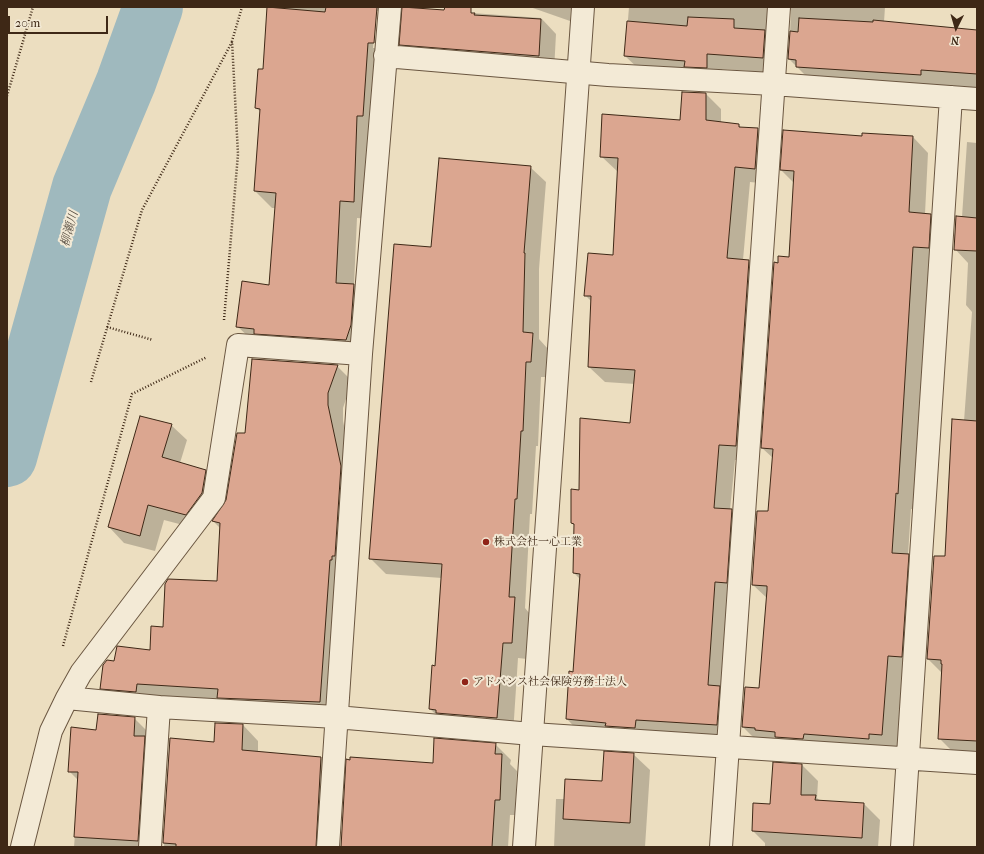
<!DOCTYPE html>
<meta charset="utf-8">
<style>
body{margin:0}
#map{position:relative;width:984px;height:854px;overflow:hidden;background:#ecdec0;font-family:"IM FELL French Canon",serif}
canvas{display:block}
.frame{position:absolute;inset:0;border:8px solid #3e2816;pointer-events:none}
.north{position:absolute;left:936px;top:8px;width:40px;height:40px;-webkit-text-stroke:3px #f3ead6;paint-order:stroke;rotate:185deg;font-size:11px;font-weight:700;line-height:16px;text-align:center;color:#3e2816}
.north::after{content:'';display:block;margin:auto;width:14px;height:18px;background:#3e2816;clip-path:polygon(50% 0,100% 100%,50% 72%,0 100%)}
.scale{position:absolute;left:8px;top:16px;width:100px;height:18px;box-sizing:border-box;border:2px solid #3e2816;border-top:0;padding-left:5px;font-size:12px;line-height:14px;white-space:nowrap;color:#3e2816;-webkit-text-stroke:3px #f3ead6;paint-order:stroke}
</style>
<div id="map">
<canvas width="984" height="854"></canvas>
<div class="frame"></div>
<div class="north">N</div>
<div class="scale">20 m</div>
</div>
<script>
const context = document.querySelector('canvas').getContext('2d');
context.lineJoin = 'round';
function fill(path, color) {
  context.fillStyle = color;
  context.fill(path, 'evenodd');
}
function poly(rows) {
  const path = new Path2D();
  for (const r of rows) {
    path.moveTo(r[0], r[1]);
    for (let i = 2; i < r.length; i += 2) path.lineTo(r[i], r[i + 1]);
  }
  return path;
}
function stroke(path, color, width, dash) {
  context.strokeStyle = color;
  context.lineWidth = width;
  context.lineCap = dash ? 'butt' : 'round';
  context.setLineDash(dash || []);
  context.stroke(path);
}
function label(font, color, halo, rows, align = 'center') {
  context.font = font + ' "IM FELL French Canon","Noto Serif JP",serif';
  context.lineWidth = 4;
  context.setLineDash([]);
  context.textBaseline = 'middle';
  context.strokeStyle = halo;
  context.fillStyle = color;
  for (const [text, x, y, turn = 0] of rows) {
    context.save();
    context.translate(x, y);
    context.rotate((+turn || 0) * Math.PI / 180);
    context.textAlign = isNaN(turn) ? turn : align;
    if (halo) context.strokeText(text, 0, 0);
    context.fillText(text, 0, 0);
    context.restore();
  }
}
fill(poly([
 [278,7,382,7,371,219,357,218,354,285,371,302,368,343,255,343,237,326,270,286,276,208,272,208,255,191,261,112,256,108],
 [376,11,378,11,375,48,373,48],
 [530,7,571,7,570,21],
 [629,7,885,7,884,22,977,31,977,88,812,82,789,59,791,10,789,11,778,73,722,69,722,83,641,71,625,56],
 [403,8,541,18,556,34,554,71,416,60,400,44],
 [706,94,721,109,721,123,738,125,742,128,758,129,773,145,770,184,750,182,743,260,749,261,764,276,751,461,735,460,730,510,747,526,732,740,582,735,567,719,574,673,581,580,574,573,575,526,572,523,580,491,631,424,635,384,605,382,589,367,592,302,585,295,614,256,618,172,601,156,681,122],
 [784,131,863,137,913,137,928,153,925,214,930,215,946,230,944,263,929,262,914,509,911,509,908,555,924,570,903,671,897,750,758,742,743,727,760,689,768,599,753,585,769,512,774,459,762,448,778,264,789,258,794,183,781,170],
 [967,142,977,143,977,756,955,754,939,738,943,674,928,659,946,558,964,421,972,312,966,305,968,263,955,249,962,217],
 [530,167,546,182,539,269,539,339,548,349,546,377,541,377,538,446,536,446,532,514,530,514,525,608,530,614,527,659,518,658,513,734,446,724,430,709,436,667,442,578,386,574,370,558,432,248],
 [337,366,352,381,343,408,343,421,356,482,335,717,117,704,101,688,115,662,151,651,164,628,218,582,221,529,213,521,227,500,246,434],
 [171,425,187,440,180,463,205,471,221,487,202,530,164,520,155,551,124,543,109,527],
 [134,718,150,734,154,847,74,847,79,781,69,771,97,731],
 [243,725,258,741,258,752,321,758,337,774,332,847,164,847,170,739,214,743],
 [495,744,511,760,510,764,517,771,515,815,510,815,508,847,341,847,434,764],
 [633,754,650,770,645,847,554,847,556,799,565,799,603,782],
 [802,765,818,781,817,798,821,802,864,804,880,820,878,847,765,847,765,843,753,831]
]), '#0003');
stroke(poly([
 [7,457,82,187,126,82,153,7]
]), '#9fb9be', 60);
const building = poly([
 [267,7,325,12,326,7,377,7,374,43,368,43,363,116,357,116,354,202,340,201,336,283,354,284,351,325,346,340,254,334,254,329,236,327,242,281,269,285,276,193,254,191,260,109,255,108,258,69,263,69,267,7],
 [402,7,444,10,445,7,471,7,471,13,475,13,474,15,541,19,539,56,399,45,402,7],
 [688,17,734,19,734,28,765,30,763,58,707,54,707,68,684,67,685,61,624,56,627,21,687,26,688,17],
 [799,18,873,22,873,20,977,30,977,74,921,70,921,75,796,67,796,60,788,59,790,31,798,32,799,18],
 [682,92,706,93,706,120,739,124,739,127,758,128,755,169,735,167,727,258,749,260,736,446,719,445,714,508,732,509,727,583,715,582,708,685,720,686,717,725,636,720,635,728,605,726,606,723,566,719,569,671,573,672,580,574,573,573,574,524,571,523,571,489,579,490,580,418,630,423,635,370,588,367,591,296,584,296,588,253,613,255,618,158,600,157,602,114,680,120,682,92],
 [783,130,862,136,862,133,913,136,909,212,931,214,929,248,913,247,898,494,896,493,892,553,909,554,902,657,888,656,882,735,869,734,869,739,804,734,803,739,775,737,775,732,755,730,755,728,742,727,745,687,759,688,767,590,767,586,752,585,757,511,768,511,773,449,761,448,774,262,778,263,778,256,789,257,794,171,780,170,783,130],
 [439,158,531,166,524,253,525,253,523,332,533,333,531,362,526,362,523,431,521,431,517,499,515,499,509,597,515,597,512,643,503,643,497,718,436,713,436,710,429,709,432,665,435,666,442,564,369,559,394,244,431,247,439,158],
 [956,216,977,218,977,251,954,250,956,216],
 [252,359,338,365,328,393,328,405,341,466,335,556,332,556,332,560,330,560,320,702,217,698,218,689,137,684,136,692,100,689,103,665,107,660,114,661,117,646,150,650,151,626,163,627,165,584,168,579,217,581,220,523,212,521,226,500,237,433,245,433,252,359],
 [140,416,172,424,162,457,206,470,202,493,186,515,148,505,140,536,108,527,140,416],
 [952,419,977,421,977,741,938,739,942,664,941,664,941,660,927,659,934,556,945,556,952,419],
 [98,714,135,717,134,736,145,736,138,841,74,837,78,772,68,772,71,727,96,730,98,714],
 [215,723,243,724,242,750,321,757,316,847,176,847,176,844,163,843,170,738,214,742,215,723],
 [434,738,496,743,495,754,502,754,500,800,495,800,492,847,341,847,346,759,350,760,350,757,433,763,434,738],
 [604,751,634,753,630,823,563,819,565,779,602,781,604,751],
 [773,762,802,764,801,795,816,795,815,800,864,803,862,838,752,831,753,803,770,804,773,762]
]);
fill(building, '#dba690');
stroke(building, '#3e2816', 1);
const minor = poly([
 [385,56,608,75,773,84,977,99],
 [67,698,81,673,214,498,238,345,361,354],
 [22,847,51,731,67,698,159,707],
 [150,847,159,707,336,717,532,734,977,763],
 [328,847,361,354,390,7],
 [721,847,779,7],
 [902,847,951,97]
]);
const tertiary = poly([
 [524,847,583,7]
]);
stroke(minor, '#6a5640', 24);
stroke(tertiary, '#6a5640', 24);
stroke(poly([
 [7,96,33,7],
 [224,320,238,154,232,41,242,7],
 [107,327,153,340],
 [91,382,142,210,232,42],
 [63,646,132,394,207,357]
]), '#3e2816', 2.5, [1, 2]);
stroke(minor, '#f3ead6', 22);
stroke(tertiary, '#f3ead6', 22);
for (const [x, y, r, color] of [
 [486,542,4,"#8f2418"],
 [465,682,4,"#8f2418"]
]) {
  const dot = new Path2D();
  dot.arc(x, y, r, 0, 2 * Math.PI);
  context.fillStyle = color;
  context.fill(dot);
  stroke(dot, '#f3ead6', 1.5);
}
label('11px', '#3e2816', '#f3ead6', [
 ["株式会社一心工業",494,542],
 ["アドバンス社会保険労務士法人",473,682]
], 'left');
label('italic 12px', '#564c40', '#f3ead6', [
 ["柳瀬川",70,229,-75]
]);
</script>
